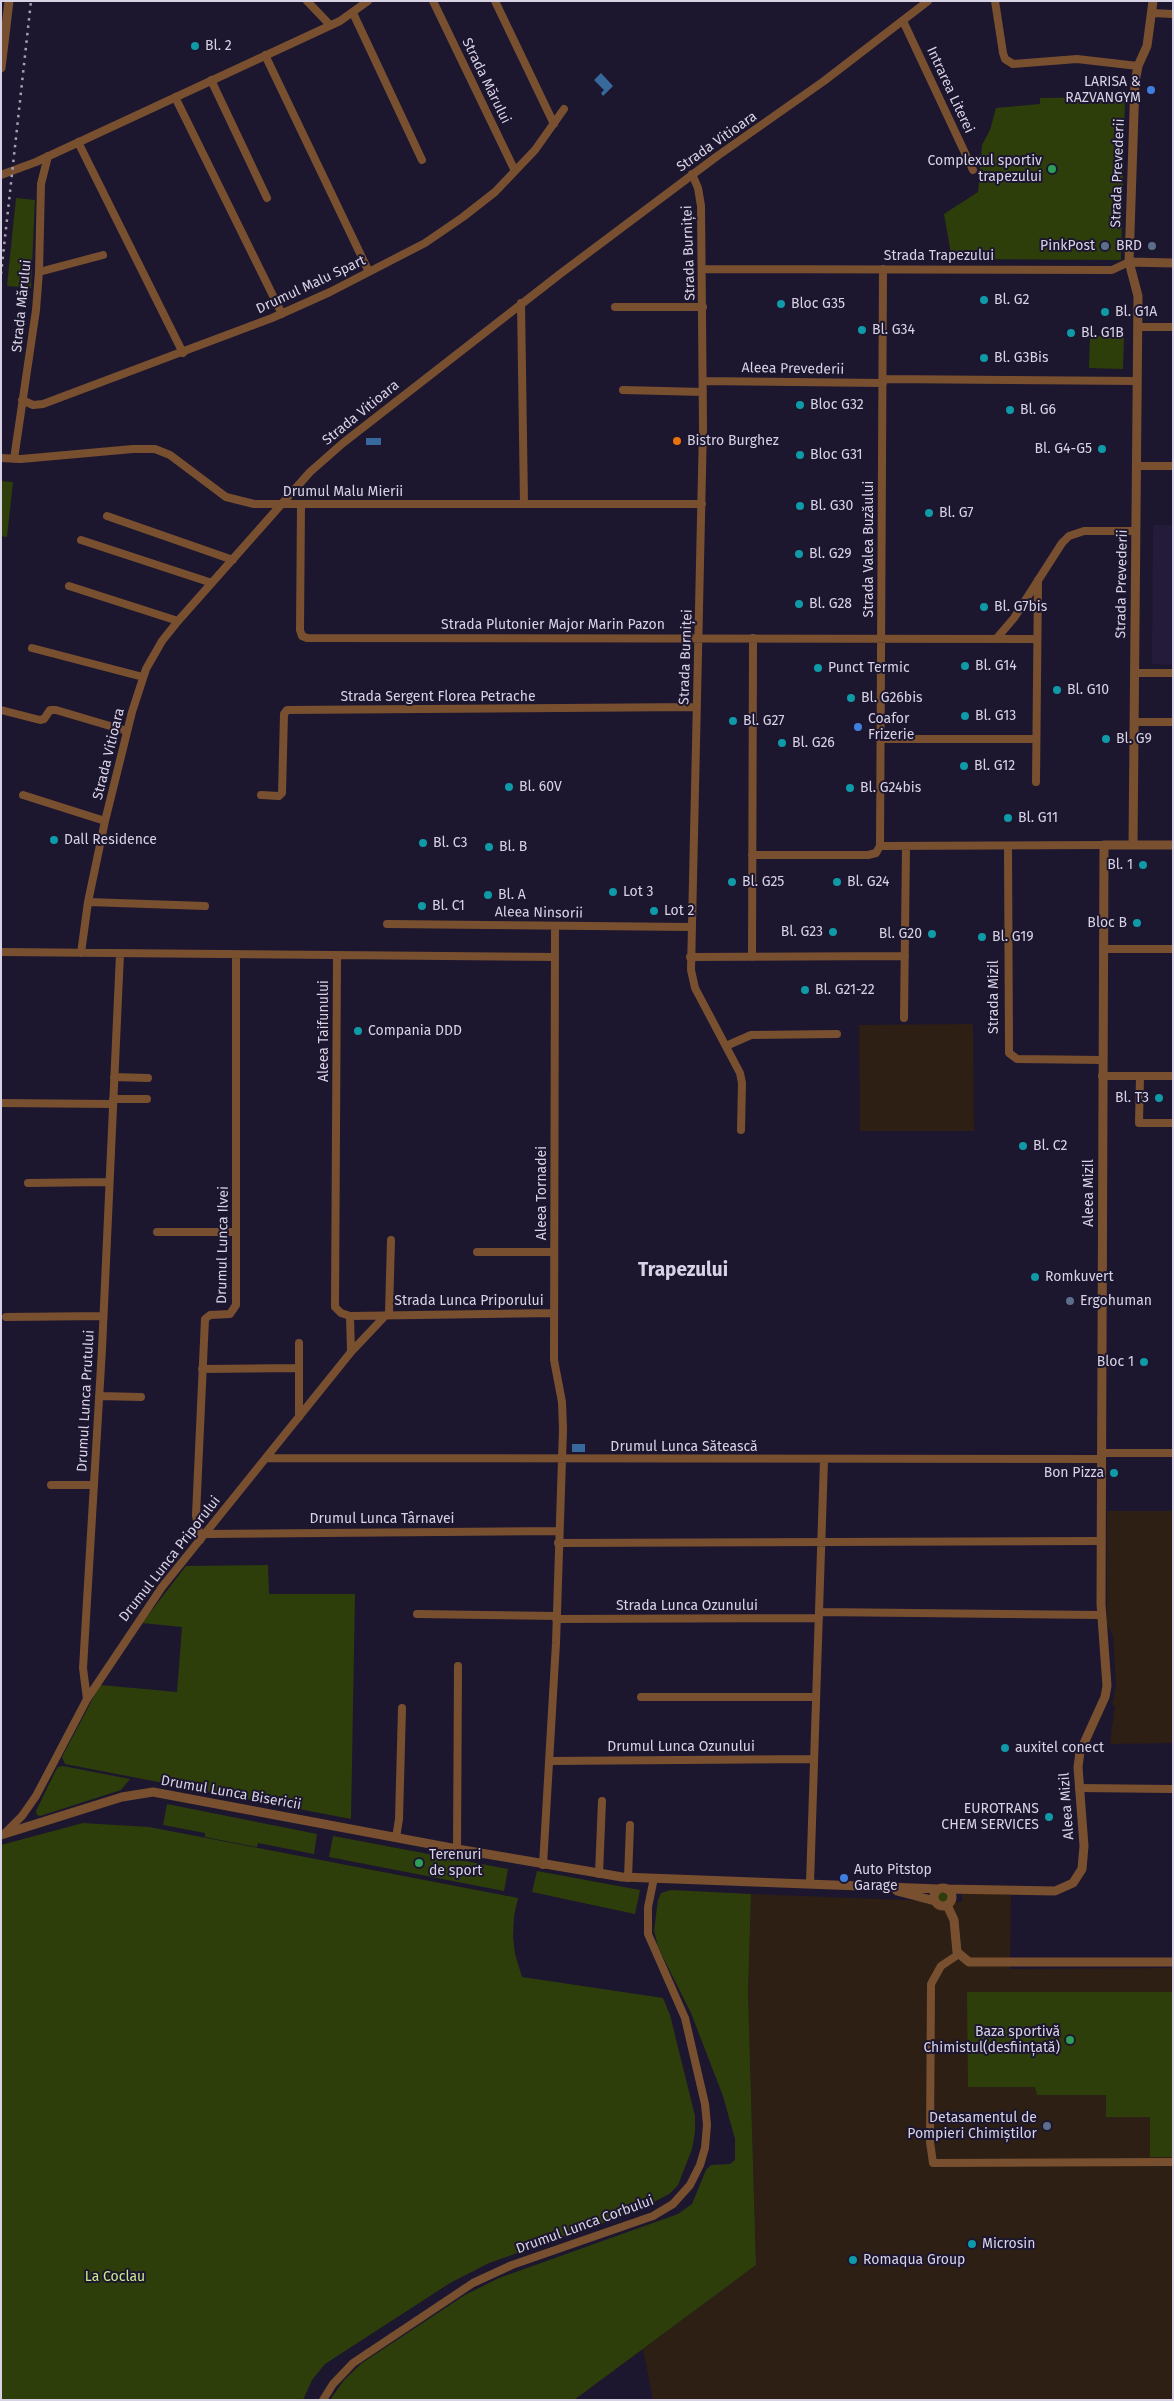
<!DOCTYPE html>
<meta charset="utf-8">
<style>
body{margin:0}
#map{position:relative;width:1174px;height:2401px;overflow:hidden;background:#1d162f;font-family:"Fira Sans",sans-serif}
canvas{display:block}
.frame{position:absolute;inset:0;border:2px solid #d7d3e5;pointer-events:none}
</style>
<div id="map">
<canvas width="1174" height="2401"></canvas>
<div class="frame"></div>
</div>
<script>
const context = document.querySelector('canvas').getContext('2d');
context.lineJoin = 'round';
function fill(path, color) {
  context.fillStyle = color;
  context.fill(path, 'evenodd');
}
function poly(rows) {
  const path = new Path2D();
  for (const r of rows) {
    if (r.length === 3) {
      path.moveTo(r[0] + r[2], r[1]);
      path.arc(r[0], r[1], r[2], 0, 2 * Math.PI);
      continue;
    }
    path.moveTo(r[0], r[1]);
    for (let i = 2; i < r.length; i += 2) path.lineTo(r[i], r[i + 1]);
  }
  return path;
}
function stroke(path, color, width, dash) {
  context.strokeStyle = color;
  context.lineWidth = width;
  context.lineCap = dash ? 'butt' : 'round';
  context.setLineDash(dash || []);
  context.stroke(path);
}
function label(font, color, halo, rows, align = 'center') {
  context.font = font + ' "Fira Sans",sans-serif';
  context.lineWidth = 4;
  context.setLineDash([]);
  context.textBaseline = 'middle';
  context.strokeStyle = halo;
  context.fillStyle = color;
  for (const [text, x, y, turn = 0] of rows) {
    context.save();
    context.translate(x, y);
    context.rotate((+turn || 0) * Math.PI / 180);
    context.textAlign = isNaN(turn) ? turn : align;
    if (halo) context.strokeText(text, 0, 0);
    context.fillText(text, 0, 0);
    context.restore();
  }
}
fill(poly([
 [973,1024,974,1131,860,1131,859,1025],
 [1107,1511,1173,1511,1173,1743,1112,1744,1110,1741,1115,1706,1112,1705,1116,1685,1113,1636,1107,1624],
 [962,1893,1011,1895,1010,1969,1173,1968,1173,2400,653,2400,643,2349,756,2265,748,1993,751,1894,932,1901,942,1909,951,1906,954,1902,962,1902]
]), '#2d1f13');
fill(poly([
 [1153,525,1173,525,1173,665,1152,664]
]), '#241b3b');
fill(poly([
 [1125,97,1121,260,952,259,944,214,978,192,982,145,990,130,996,108,1040,104,1040,98],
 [16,198,35,200,31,288,7,286],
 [1090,336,1124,337,1123,369,1089,368],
 [1,481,13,482,7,537,1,536],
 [268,1565,269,1594,355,1594,351,1819,65,1764,62,1757,100,1685,177,1692,182,1627,142,1623,186,1566],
 [63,1766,130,1779,121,1790,40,1816,37,1815,36,1811,55,1772,58,1767],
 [167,1804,317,1834,314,1854,258,1843,257,1847,205,1837,205,1833,163,1825],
 [83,1823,149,1827,518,1898,514,1916,513,1936,515,1954,522,1977,663,1998,670,2015,695,2116,695,2132,692,2149,678,2185,669,2194,637,2211,489,2263,450,2283,325,2364,312,2380,303,2400,1,2400,1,1845],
 [333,1836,508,1869,504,1891,329,1857],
 [537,1871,640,1890,635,1914,532,1892],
 [671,1890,751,1894,748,1993,756,2265,574,2400,330,2400,344,2380,362,2363,465,2295,499,2278,678,2214,692,2204,706,2170,711,2165,730,2164,735,2160,735,2139,723,2096,691,2013,658,1947,654,1930,658,1900,661,1893],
 [942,1897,7],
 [967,1992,1173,1992,1173,2157,1150,2157,1150,2117,1106,2117,1106,2095,1037,2095,1035,2087,968,2087]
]), '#2e3e0a');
fill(poly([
 [601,73,613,86,603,96,601,93,604,90,594,80],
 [366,438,381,438,381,445,366,445],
 [572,1444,585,1444,585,1452,572,1452]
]), '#38699c');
stroke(poly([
 [307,1,330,25],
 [433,1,515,171],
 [495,1,554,124],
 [995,1,1003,53,1005,59,1013,64,1077,59,1138,66],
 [353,13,422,160],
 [1152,13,1173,14],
 [903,21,973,170],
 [265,55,369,272],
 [211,80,267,198],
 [175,97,282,314],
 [78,142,183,353],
 [692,174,698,188,701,206,703,427,691,970,695,988,740,1073,742,1083,741,1130],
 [1,175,36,162,340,21,368,1],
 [703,269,1112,270,1129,262],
 [39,272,103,255],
 [521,303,524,504],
 [615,307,703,307],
 [1138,327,1173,327],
 [883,379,1137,381],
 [703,381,883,383],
 [623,390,703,392],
 [22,400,33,405,43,404,272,318,330,292,425,243,463,217,495,192,535,150,564,109],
 [1,458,21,459,133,449,155,449,170,455,226,497,254,504,702,504],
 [14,459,36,310,39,272,41,184,48,156],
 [1137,466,1173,466],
 [301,504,300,630,302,636,307,638,1037,639],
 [107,516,233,560],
 [81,540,212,583],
 [69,586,178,621],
 [996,639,1014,618,1062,543,1069,536,1084,531,1136,531],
 [32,648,143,677],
 [1134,673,1173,673],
 [1,710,40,720,44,719,50,710,56,710,127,731],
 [1134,722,1173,722],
 [880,739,1036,739],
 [1036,782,1038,580],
 [23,795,105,821],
 [261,795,279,796,282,793,284,714,287,710,697,707],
 [880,846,1104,845],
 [1008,846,1009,1053,1017,1059,1102,1060],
 [752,855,868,855,876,853,880,846,883,269],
 [88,902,205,906],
 [387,924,691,927],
 [1103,949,1173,949],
 [1,952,555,957],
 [81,953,88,902,105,821,132,712,146,669,162,641,178,621,310,472,343,443,560,274,716,157,824,81,928,1],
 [337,956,335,1307,341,1313,350,1316,554,1313],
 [690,957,905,956],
 [752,957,753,638],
 [904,1018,906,846],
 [726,1046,751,1035,837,1034],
 [1102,1076,1173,1076],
 [1140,1076,1139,1123,1173,1123],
 [114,1077,148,1078],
 [113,1099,147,1099],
 [1,1103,113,1104],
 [28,1183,109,1182],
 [157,1232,236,1232],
 [477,1252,554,1252],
 [389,1313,391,1240],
 [350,1316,351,1352],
 [6,1317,103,1316],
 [202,1369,299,1368],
 [99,1396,141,1397],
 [299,1417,299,1343],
 [1101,1453,1173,1453],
 [266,1458,1101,1459],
 [51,1485,94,1485],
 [206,1534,558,1531],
 [200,1540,196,1515,205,1319,210,1315,230,1314,236,1305,236,955],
 [558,1543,1101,1541],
 [819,1612,1101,1615],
 [417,1614,556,1616],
 [556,1619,819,1618],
 [641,1697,816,1697],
 [87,1699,83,1668,102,1349,120,954],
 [549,1761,814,1759],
 [1079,1788,1173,1789],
 [6,1832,22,1816,36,1796,87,1699,162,1587,351,1352,385,1316],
 [396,1838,399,1819,402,1708],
 [457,1849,458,1666],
 [543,1865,556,1643,563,1429,562,1402,554,1360,555,926],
 [599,1874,602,1801],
 [628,1878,630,1825],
 [810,1883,824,1460],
 [959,1954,941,1966,931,1984,930,2142,933,2163,1173,2162],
 [323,2400,333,2384,353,2363,473,2283,512,2265,653,2216,673,2204,690,2185,700,2165,705,2148,707,2125,705,2104,685,2018,648,1934,648,1907,654,1878]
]), '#785030', 8);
stroke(poly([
 [1,68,9,1],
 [1129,262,1173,263],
 [1133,845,1138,296,1129,262,1135,82,1138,66,1147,46,1153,1],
 [1,1835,122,1797,153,1792,457,1849,622,1877,939,1889],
 [943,1897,9],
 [946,1889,1055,1891,1073,1883,1082,1869,1084,1846,1078,1767,1080,1752,1105,1697,1107,1686,1101,1604,1104,845,1173,845],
 [897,1891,935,1901],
 [947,1905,954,1920,957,1952,969,1962,1173,1962]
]), '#785030', 9);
stroke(poly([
 [1,274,31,1]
]), '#a6a1b5', 2.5, [2.5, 5]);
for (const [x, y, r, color] of [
 [195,46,5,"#0f9aa8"],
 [1151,90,5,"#3f7fe0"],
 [1052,169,5,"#2e9e5b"],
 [1105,246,5,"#5c6f8a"],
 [1152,246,5,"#5c6f8a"],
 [984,300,5,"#0f9aa8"],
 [781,304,5,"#0f9aa8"],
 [1105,312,5,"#0f9aa8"],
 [862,330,5,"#0f9aa8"],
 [1071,333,5,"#0f9aa8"],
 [984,358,5,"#0f9aa8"],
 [800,405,5,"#0f9aa8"],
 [1010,410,5,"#0f9aa8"],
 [677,441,5,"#e8710a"],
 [1102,449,5,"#0f9aa8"],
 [800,455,5,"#0f9aa8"],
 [800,506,5,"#0f9aa8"],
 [929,513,5,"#0f9aa8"],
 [799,554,5,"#0f9aa8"],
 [799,604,5,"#0f9aa8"],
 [984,607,5,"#0f9aa8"],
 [965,666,5,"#0f9aa8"],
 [818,668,5,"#0f9aa8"],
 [1057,690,5,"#0f9aa8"],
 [851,698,5,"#0f9aa8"],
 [965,716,5,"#0f9aa8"],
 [733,721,5,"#0f9aa8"],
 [858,727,5,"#3f7fe0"],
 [1106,739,5,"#0f9aa8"],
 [782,743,5,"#0f9aa8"],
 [964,766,5,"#0f9aa8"],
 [509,787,5,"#0f9aa8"],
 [850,788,5,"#0f9aa8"],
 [1008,818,5,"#0f9aa8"],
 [54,840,5,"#0f9aa8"],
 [423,843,5,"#0f9aa8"],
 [489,847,5,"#0f9aa8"],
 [1143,865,5,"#0f9aa8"],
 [732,882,5,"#0f9aa8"],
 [837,882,5,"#0f9aa8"],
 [613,892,5,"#0f9aa8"],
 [488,895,5,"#0f9aa8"],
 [422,906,5,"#0f9aa8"],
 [654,911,5,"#0f9aa8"],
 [1137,923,5,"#0f9aa8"],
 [833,932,5,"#0f9aa8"],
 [932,934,5,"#0f9aa8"],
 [982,937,5,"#0f9aa8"],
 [805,990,5,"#0f9aa8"],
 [358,1031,5,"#0f9aa8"],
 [1159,1098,5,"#0f9aa8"],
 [1023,1146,5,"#0f9aa8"],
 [1035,1277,5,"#0f9aa8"],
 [1070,1301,5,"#5c6f8a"],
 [1144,1362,5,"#0f9aa8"],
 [1114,1473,5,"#0f9aa8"],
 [1005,1748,5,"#0f9aa8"],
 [1049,1817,5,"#0f9aa8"],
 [419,1863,5,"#2e9e5b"],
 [844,1878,5,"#3f7fe0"],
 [1070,2040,5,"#2e9e5b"],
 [1047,2126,5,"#5c6f8a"],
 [972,2244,5,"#0f9aa8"],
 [853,2260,5,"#0f9aa8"]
]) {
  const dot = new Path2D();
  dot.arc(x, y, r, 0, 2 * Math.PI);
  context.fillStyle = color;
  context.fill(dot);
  stroke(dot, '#1d162f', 2);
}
label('14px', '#d7d3e5', '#1d162f', [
 ["Bl. 2",205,46],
 ["LARISA &",1141,82,"right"],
 ["RAZVANGYM",1141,98,"right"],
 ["Complexul sportiv",1042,161,"right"],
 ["trapezului",1042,177,"right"],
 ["PinkPost",1095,246,"right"],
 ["BRD",1142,246,"right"],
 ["Bl. G2",994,300],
 ["Bloc G35",791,304],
 ["Bl. G1A",1115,312],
 ["Bl. G34",872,330],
 ["Bl. G1B",1081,333],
 ["Bl. G3Bis",994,358],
 ["Bloc G32",810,405],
 ["Bl. G6",1020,410],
 ["Bistro Burghez",687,441],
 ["Bl. G4-G5",1092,449,"right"],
 ["Bloc G31",810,455],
 ["Bl. G30",810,506],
 ["Bl. G7",939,513],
 ["Bl. G29",809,554],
 ["Bl. G28",809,604],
 ["Bl. G7bis",994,607],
 ["Bl. G14",975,666],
 ["Punct Termic",828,668],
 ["Bl. G10",1067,690],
 ["Bl. G26bis",861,698],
 ["Bl. G13",975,716],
 ["Coafor",868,719],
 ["Frizerie",868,735],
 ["Bl. G27",743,721],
 ["Bl. G9",1116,739],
 ["Bl. G26",792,743],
 ["Bl. G12",974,766],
 ["Bl. 60V",519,787],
 ["Bl. G24bis",860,788],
 ["Bl. G11",1018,818],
 ["Dall Residence",64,840],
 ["Bl. C3",433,843],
 ["Bl. B",499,847],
 ["Bl. 1",1133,865,"right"],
 ["Bl. G25",742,882],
 ["Bl. G24",847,882],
 ["Lot 3",623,892],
 ["Bl. A",498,895],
 ["Bl. C1",432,906],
 ["Lot 2",664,911],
 ["Bloc B",1127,923,"right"],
 ["Bl. G23",823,932,"right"],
 ["Bl. G20",922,934,"right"],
 ["Bl. G19",992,937],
 ["Bl. G21-22",815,990],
 ["Compania DDD",368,1031],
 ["Bl. T3",1149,1098,"right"],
 ["Bl. C2",1033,1146],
 ["Romkuvert",1045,1277],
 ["Ergohuman",1080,1301],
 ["Bloc 1",1134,1362,"right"],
 ["Bon Pizza",1104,1473,"right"],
 ["auxitel conect",1015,1748],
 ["EUROTRANS",1039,1809,"right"],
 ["CHEM SERVICES",1039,1825,"right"],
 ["Terenuri",429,1855],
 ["de sport",429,1871],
 ["Auto Pitstop",854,1870],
 ["Garage",854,1886],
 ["Baza sportivă",1060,2032,"right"],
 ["Chimistul(desființată)",1060,2048,"right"],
 ["Detasamentul de",1037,2118,"right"],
 ["Pompieri Chimiștilor",1037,2134,"right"],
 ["Microsin",982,2244],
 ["Romaqua Group",863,2260]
], 'left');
label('14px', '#d7d3e5', '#1d162f', [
 ["Strada Mărului",486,81,64],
 ["Intrarea Literei",950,90,65],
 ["Strada Vitioara",717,142,-35],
 ["Strada Prevederii",1118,173,-88],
 ["Strada Burniței",689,253,-92],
 ["Strada Trapezului",939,256],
 ["Drumul Malu Spart",311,285,-25],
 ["Strada Mărului",22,306,-84],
 ["Aleea Prevederii",793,369,1],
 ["Strada Vitioara",361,413,-39],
 ["Drumul Malu Mierii",343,492],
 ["Strada Valea Buzăului",869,549,-90],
 ["Strada Prevederii",1122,584,-89],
 ["Strada Plutonier Major Marin Pazon",553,625],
 ["Strada Burniței",686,657,-88],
 ["Strada Sergent Florea Petrache",438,697],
 ["Strada Vitioara",109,754,-76],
 ["Aleea Ninsorii",539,913,1],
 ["Strada Mizil",994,997,-90],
 ["Aleea Taifunului",324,1031,-90],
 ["Aleea Tornadei",542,1193,-90],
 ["Aleea Mizil",1089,1193,-90],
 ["Drumul Lunca Ilvei",223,1245,-89],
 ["Strada Lunca Priporului",469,1301],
 ["Drumul Lunca Prutului",86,1401,-87],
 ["Drumul Lunca Sătească",684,1447],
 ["Drumul Lunca Târnavei",382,1519],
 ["Drumul Lunca Priporului",170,1559,-52],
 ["Strada Lunca Ozunului",687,1606],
 ["Drumul Lunca Ozunului",681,1747],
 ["Drumul Lunca Bisericii",231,1793,10],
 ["Aleea Mizil",1067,1806,-94],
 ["Drumul Lunca Corbului",585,2225,-20]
]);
label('14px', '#c9ec8d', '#1d162f', [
 ["La Coclau",115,2277]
]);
label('bold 19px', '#d7d3e5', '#1d162f', [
 ["Trapezului",683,1271]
]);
</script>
